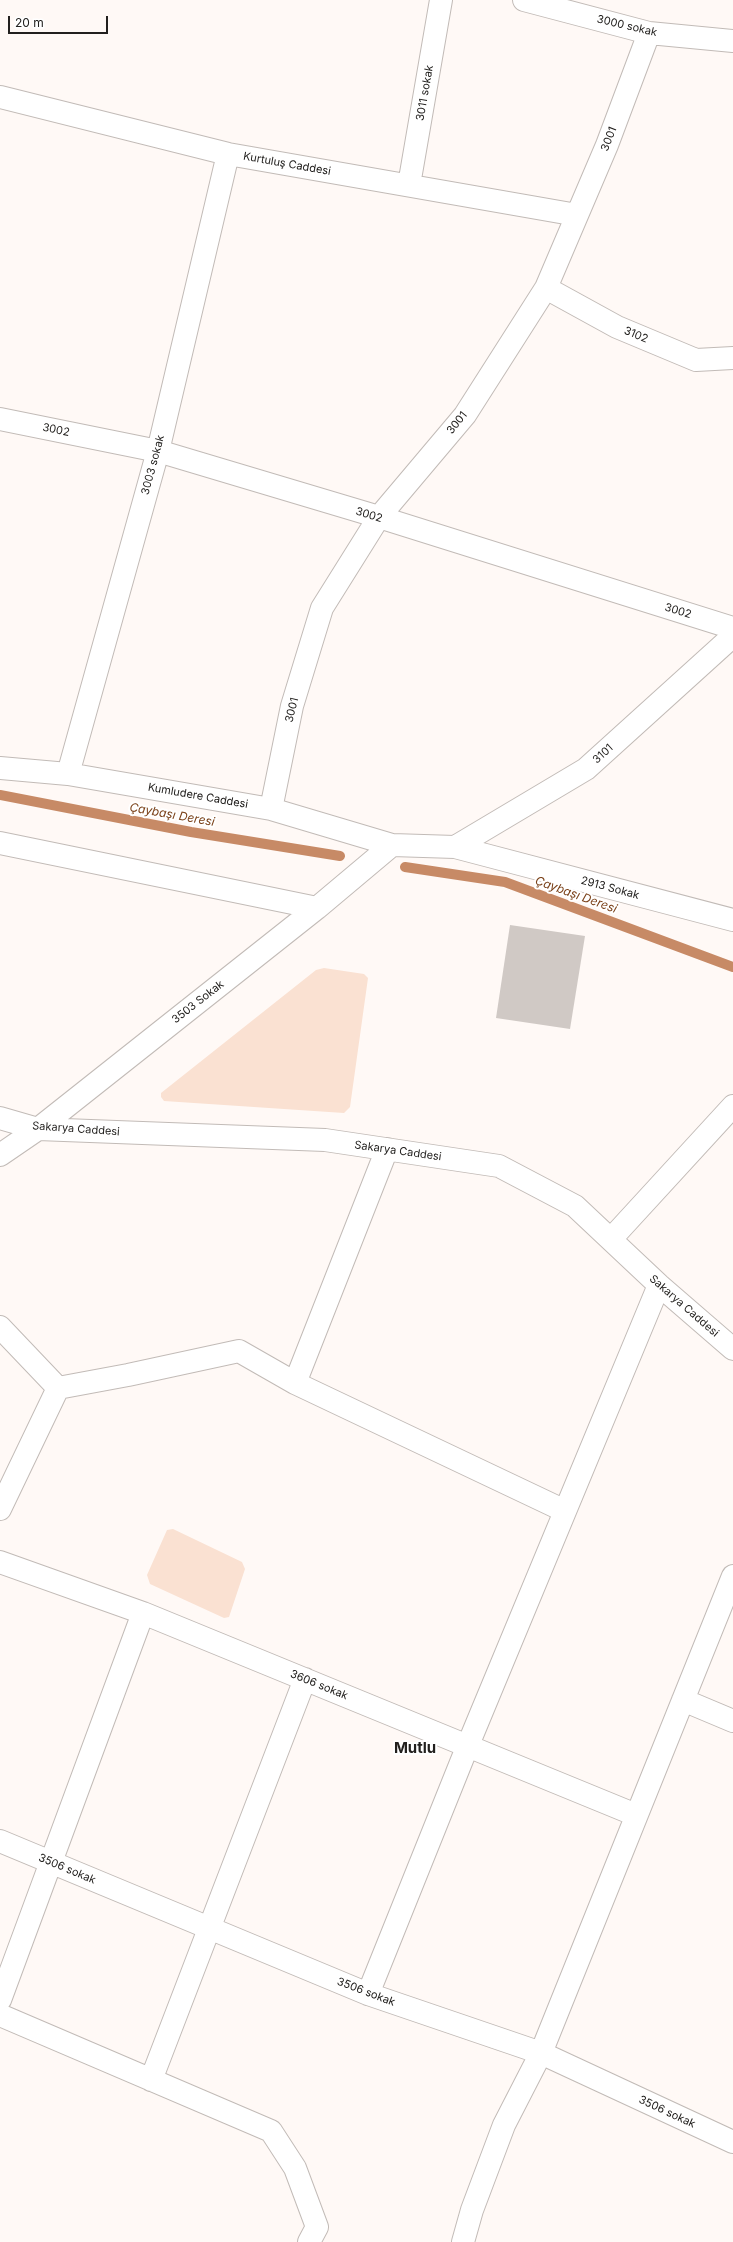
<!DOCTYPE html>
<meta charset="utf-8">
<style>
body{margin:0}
#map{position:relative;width:733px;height:2242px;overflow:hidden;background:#fff9f6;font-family:Inter,sans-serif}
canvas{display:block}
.scale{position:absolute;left:8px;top:16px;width:100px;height:18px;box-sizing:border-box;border:2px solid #22201e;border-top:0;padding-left:5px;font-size:12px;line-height:14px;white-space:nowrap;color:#22201e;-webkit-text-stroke:3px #fff;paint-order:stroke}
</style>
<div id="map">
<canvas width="733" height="2242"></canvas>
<div class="scale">20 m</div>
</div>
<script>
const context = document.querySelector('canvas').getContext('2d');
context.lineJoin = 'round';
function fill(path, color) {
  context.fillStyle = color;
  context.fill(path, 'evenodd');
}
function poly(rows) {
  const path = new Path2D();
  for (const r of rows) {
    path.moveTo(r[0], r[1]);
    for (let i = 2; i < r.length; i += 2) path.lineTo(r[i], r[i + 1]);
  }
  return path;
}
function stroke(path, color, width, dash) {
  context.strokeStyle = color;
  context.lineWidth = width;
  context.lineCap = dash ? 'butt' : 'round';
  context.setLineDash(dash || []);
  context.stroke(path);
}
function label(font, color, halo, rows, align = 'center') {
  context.font = font + ' Inter,sans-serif';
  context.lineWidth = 4;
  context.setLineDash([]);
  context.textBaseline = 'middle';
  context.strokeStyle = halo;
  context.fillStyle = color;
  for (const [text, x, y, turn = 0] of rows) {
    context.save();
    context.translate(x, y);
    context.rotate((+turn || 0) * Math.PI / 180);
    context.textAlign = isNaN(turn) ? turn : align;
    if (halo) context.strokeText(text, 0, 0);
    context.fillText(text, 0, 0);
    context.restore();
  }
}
fill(poly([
 [324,968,364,974,368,978,350,1107,344,1113,164,1101,161,1097,161,1093,316,970],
 [173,1529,242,1562,245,1569,229,1617,224,1618,150,1584,147,1575,167,1530]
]), '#fae1d2');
stroke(poly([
 [0,795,191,832,340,856],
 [405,867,505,882,733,967]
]), '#c78a66', 10);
fill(poly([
 [510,925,585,936,570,1029,496,1018]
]), '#d0c9c5');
const street = poly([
 [524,0,649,33,733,41],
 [0,97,228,154,577,215],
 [409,185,441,0],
 [546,288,617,327,696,360,733,358],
 [0,419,158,451,379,517,733,628],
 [0,768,68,774,271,809,392,845,455,847,733,920],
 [68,774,158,451,228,154],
 [271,809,292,706,322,608,379,517,465,415,546,288,607,145,649,33],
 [0,843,317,908],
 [455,847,586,769,733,636],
 [0,1118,38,1129,325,1140,499,1166,575,1206,659,1285,733,1349],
 [0,1155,38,1129,317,908,392,845],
 [611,1239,733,1106],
 [0,1327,58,1388,128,1375,239,1351,295,1383,565,1511],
 [295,1383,387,1149],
 [0,1509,58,1388],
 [0,1562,143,1613,636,1815],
 [683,1700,733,1721],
 [0,1841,368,1994,541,2053,733,2142],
 [368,1994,468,1745,659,1285],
 [0,2000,143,1613],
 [0,2015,271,2131,295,2168,317,2227,309,2242],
 [151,2080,305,1679],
 [463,2242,472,2210,504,2125,541,2053,733,1576]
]);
stroke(street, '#c2bbb7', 24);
stroke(street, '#fff', 22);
label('11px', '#22201e', '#fff', [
 ["3000 sokak",627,26,13],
 ["3011 sokak",425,93,-80],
 ["3001",609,139,-69],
 ["Kurtuluş Caddesi",287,164,10],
 ["3102",636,335,23],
 ["3001",457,423,-51],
 ["3002",56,430,12],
 ["3003 sokak",153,465,-75],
 ["3002",369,515,17],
 ["3002",678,611,17],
 ["3001",292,710,-76],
 ["3101",603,754,-42],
 ["Kumludere Caddesi",198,796,10],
 ["2913 Sokak",610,888,15],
 ["3503 Sokak",198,1002,-38],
 ["Sakarya Caddesi",76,1129,4],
 ["Sakarya Caddesi",398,1151,8],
 ["Sakarya Caddesi",684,1306,41],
 ["3606 sokak",319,1685,22],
 ["3506 sokak",67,1869,23],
 ["3506 sokak",366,1992,21],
 ["3506 sokak",667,2112,25]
]);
label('italic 12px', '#7a4018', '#fff', [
 ["Çaybaşı Deresi",172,815,10],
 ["Çaybaşı Deresi",576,895,20]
]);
label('bold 15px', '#22201e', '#fff', [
 ["Mutlu",415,1748]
]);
</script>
